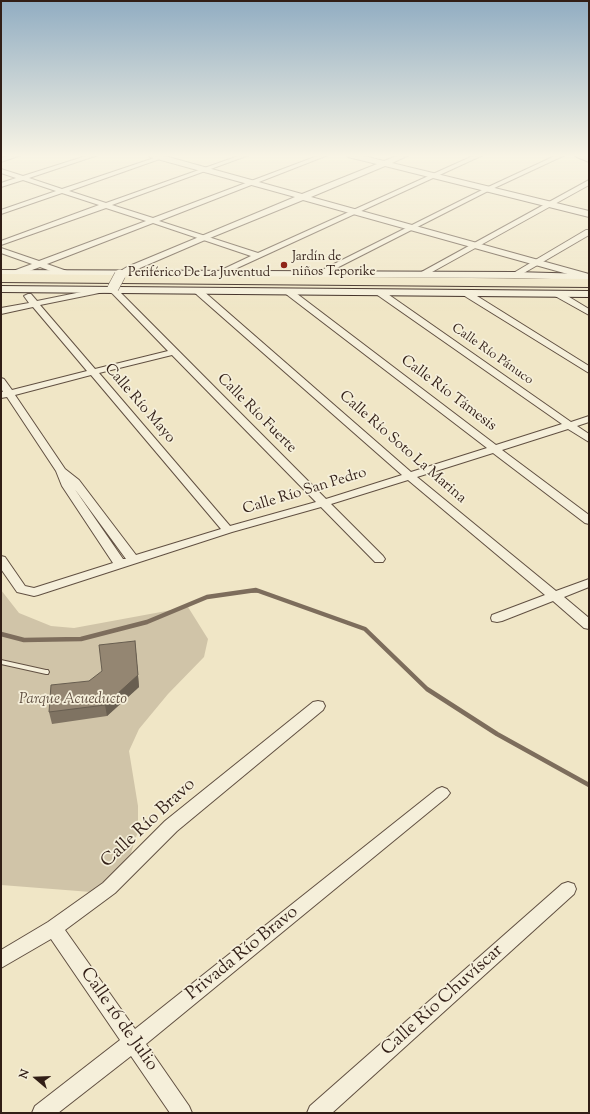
<!DOCTYPE html>
<meta charset="utf-8">
<style>
body{margin:0}
#map{position:relative;width:590px;height:1114px;overflow:hidden;background:#f0e6c6;font-family:"Sorts Mill Goudy",serif}
canvas{display:block}
.frame{position:absolute;inset:0;border:2px solid #311e16;pointer-events:none}
.north{position:absolute;left:16px;top:1058px;width:40px;height:40px;-webkit-text-stroke:3px #f5efda;paint-order:stroke;rotate:289deg;font-size:11px;font-weight:700;line-height:16px;text-align:center;color:#311e16}
.north::after{content:'';display:block;margin:auto;width:14px;height:18px;background:#311e16;clip-path:polygon(50% 0,100% 100%,50% 72%,0 100%)}
</style>
<div id="map">
<canvas width="590" height="1114"></canvas>
<div class="frame"></div>
<div class="north">N</div>
</div>
<script>
const context = document.querySelector('canvas').getContext('2d');
context.lineJoin = 'round';
function fill(path, color) {
  context.fillStyle = color;
  context.fill(path, 'evenodd');
}
function poly(rows) {
  const path = new Path2D();
  for (const r of rows) {
    path.moveTo(r[0], r[1]);
    for (let i = 2; i < r.length; i += 2) path.lineTo(r[i], r[i + 1]);
  }
  return path;
}
function stroke(path, color, width, dash) {
  context.strokeStyle = color;
  context.lineWidth = width;
  context.lineCap = dash ? 'butt' : 'round';
  context.setLineDash(dash || []);
  context.stroke(path);
}
function label(font, color, halo, rows, align = 'center') {
  context.font = font + ' "Sorts Mill Goudy",serif';
  context.lineWidth = 3.5;
  context.setLineDash([]);
  context.textBaseline = 'middle';
  context.strokeStyle = halo;
  context.fillStyle = color;
  for (const [text, x, y, turn = 0] of rows) {
    context.save();
    context.translate(x, y);
    context.rotate((+turn || 0) * Math.PI / 180);
    context.textAlign = isNaN(turn) ? turn : align;
    if (halo) context.strokeText(text, 0, 0);
    context.fillText(text, 0, 0);
    context.restore();
  }
}
fill(poly([
 [1,590,19,613,51,626,74,628,188,607,208,639,204,657,168,694,139,729,129,751,138,806,138,831,131,853,114,874,91,892,1,885]
]), '#d0c4a8');
stroke(poly([
 [252,591,258,591]
]), '#7d6d5c', 3.5);
stroke(poly([
 [1,634,24,640,81,639,147,622,207,597,256,590,365,629,427,689,497,734,589,785]
]), '#7d6d5c', 4.5);
const service = poly([
 [1,660,46,670,48,670,49,672,48,674,46,674,1,664,1,660]
]);
const minor = poly([
 [12,155,21,155,1,162,1,158,12,155],
 [89,155,98,155,29,178,62,189,163,155,171,155,69,191,106,203,241,155,249,155,112,205,153,218,320,155,328,155,159,221,258,253,475,155,483,155,222,275,216,275,215,273,251,256,153,223,47,264,67,271,67,275,61,275,40,267,19,275,13,275,13,271,32,264,1,253,1,248,39,261,146,221,106,208,1,245,1,241,99,205,62,193,1,214,1,210,56,191,23,180,1,187,1,183,16,178,1,173,1,169,23,176,89,155],
 [557,155,565,155,490,190,319,277,313,277,312,275,486,188,557,155],
 [589,180,589,185,423,277,417,277,416,275,589,180],
 [586,230,589,230,589,235,517,277,511,277,510,275,586,230],
 [101,288,105,290,104,292,40,305,95,369,168,351,109,290,113,288,116,288,326,499,402,475,195,293,195,289,201,289,411,472,487,448,286,294,286,290,292,290,496,445,562,424,376,294,376,290,382,290,571,422,589,416,589,422,577,426,589,434,589,442,568,429,502,450,589,515,589,524,585,523,493,453,417,477,556,591,589,579,589,587,564,597,589,618,589,629,584,628,553,601,502,621,497,622,492,621,491,618,492,615,545,595,408,480,331,504,383,556,385,559,383,562,375,562,321,507,232,532,38,595,34,596,17,592,1,569,1,556,5,557,25,586,34,588,113,563,62,486,56,471,7,397,1,398,1,392,3,392,1,388,1,378,4,379,12,390,87,371,33,307,1,314,1,308,29,303,24,296,28,294,31,294,37,301,101,288],
 [172,355,316,502,230,526,99,373,172,355],
 [91,375,221,529,136,555,79,480,65,469,15,395,91,375],
 [74,488,126,559,123,559,74,488],
 [463,291,469,291,589,366,589,373,463,295,463,291],
 [555,292,561,292,589,309,589,315,555,296,555,292],
 [318,701,323,702,325,706,323,710,177,831,115,893,65,930,135,1029,437,789,442,787,447,789,450,793,447,797,146,1044,189,1106,192,1113,170,1113,131,1056,58,1113,32,1113,35,1106,120,1040,51,939,1,968,1,950,48,922,103,883,165,821,313,702,318,701],
 [568,882,574,884,576,889,574,894,332,1113,307,1113,310,1106,562,884,568,882]
]);
const tertiary = poly([
 [149,155,161,155,302,194,377,164,348,157,347,155,360,155,384,161,399,155,409,155,392,163,589,211,589,217,385,166,311,197,589,274,589,280,303,200,205,240,133,271,123,277,117,277,115,275,117,273,127,267,295,197,150,157,149,155]
]);
const secondary = poly([
 [1,270,514,272,589,274,589,280,514,278,1,276,1,270],
 [1,286,589,291,589,297,1,292,1,286]
]);
const primary = poly([
 [575,155,589,156,589,162,577,157,575,155]
]);
const trunk = poly([
 [1,274,589,279,589,287,1,282,1,274]
]);
stroke(service, '#615042', 2);
stroke(minor, '#615042', 2);
stroke(tertiary, '#615042', 2);
stroke(secondary, '#311e16', 2);
stroke(primary, '#311e16', 2);
stroke(trunk, '#311e16', 2);
fill(service, '#f5efda');
fill(minor, '#f5efda');
fill(tertiary, '#f5efda');
fill(secondary, '#f5efda');
fill(primary, '#f0e6c6');
fill(trunk, '#f0e6c6');
const tertiaryBridge = poly([
 [113,288,120,275]
]);
stroke(tertiaryBridge, '#615042', 12, []);
stroke(tertiaryBridge, '#f5efda', 11);
fill(poly([
 [136,652,139,687,107,716,52,724,49,712,89,681]
]), '#7f7362');
fill(poly([
 [135,641,139,687,107,716,105,705]
]), '#685e50');
const building = poly([
 [135,641,138,675,105,705,49,712,51,685,89,681,102,671,99,645,135,641]
]);
fill(building, '#948672');
stroke(building, '#685e50', 1);
const sky = context.createLinearGradient(0, 0, 0, 311);
sky.addColorStop(0, '#91adc2');
sky.addColorStop(0.5, '#f8f4e5');
sky.addColorStop(1, '#f8f4e500');
context.fillStyle = sky;
context.fillRect(0, 0, 590, 311);
for (const [x, y, r, color] of [
 [284,265,4,"#8f2418"]
]) {
  const dot = new Path2D();
  dot.arc(x, y, r, 0, 2 * Math.PI);
  context.fillStyle = color;
  context.fill(dot);
  stroke(dot, '#f5efda', 1.5);
}
label('13px', '#311e16', '#f5efda', [
 ["Jardín de",292,258],
 ["niños Teporike",292,273]
], 'left');
label('13px', '#311e16', '#f5efda', [
 ["Periférico De La Juventud",199,274],
 ["Calle Río Pánuco",492,355,35]
]);
label('15px', '#311e16', '#f5efda', [
 ["Calle Río Támesis",448,394,37],
 ["Calle Río Mayo",139,404,49],
 ["Calle Río Fuerte",256,414,45],
 ["Calle Río Soto La Marina",402,448,41],
 ["Calle Río San Pedro",305,492,-17]
]);
label('italic 15px', '#615042', '#f5efda', [
 ["Parque Acueducto",73,700]
]);
label('18px', '#311e16', '#f5efda', [
 ["Calle Río Bravo",149,824,-43],
 ["Privada Río Bravo",243,954,-39],
 ["Calle Río Chuvíscar",443,1001,-42],
 ["Calle 16 de Julio",118,1020,55]
]);
</script>
